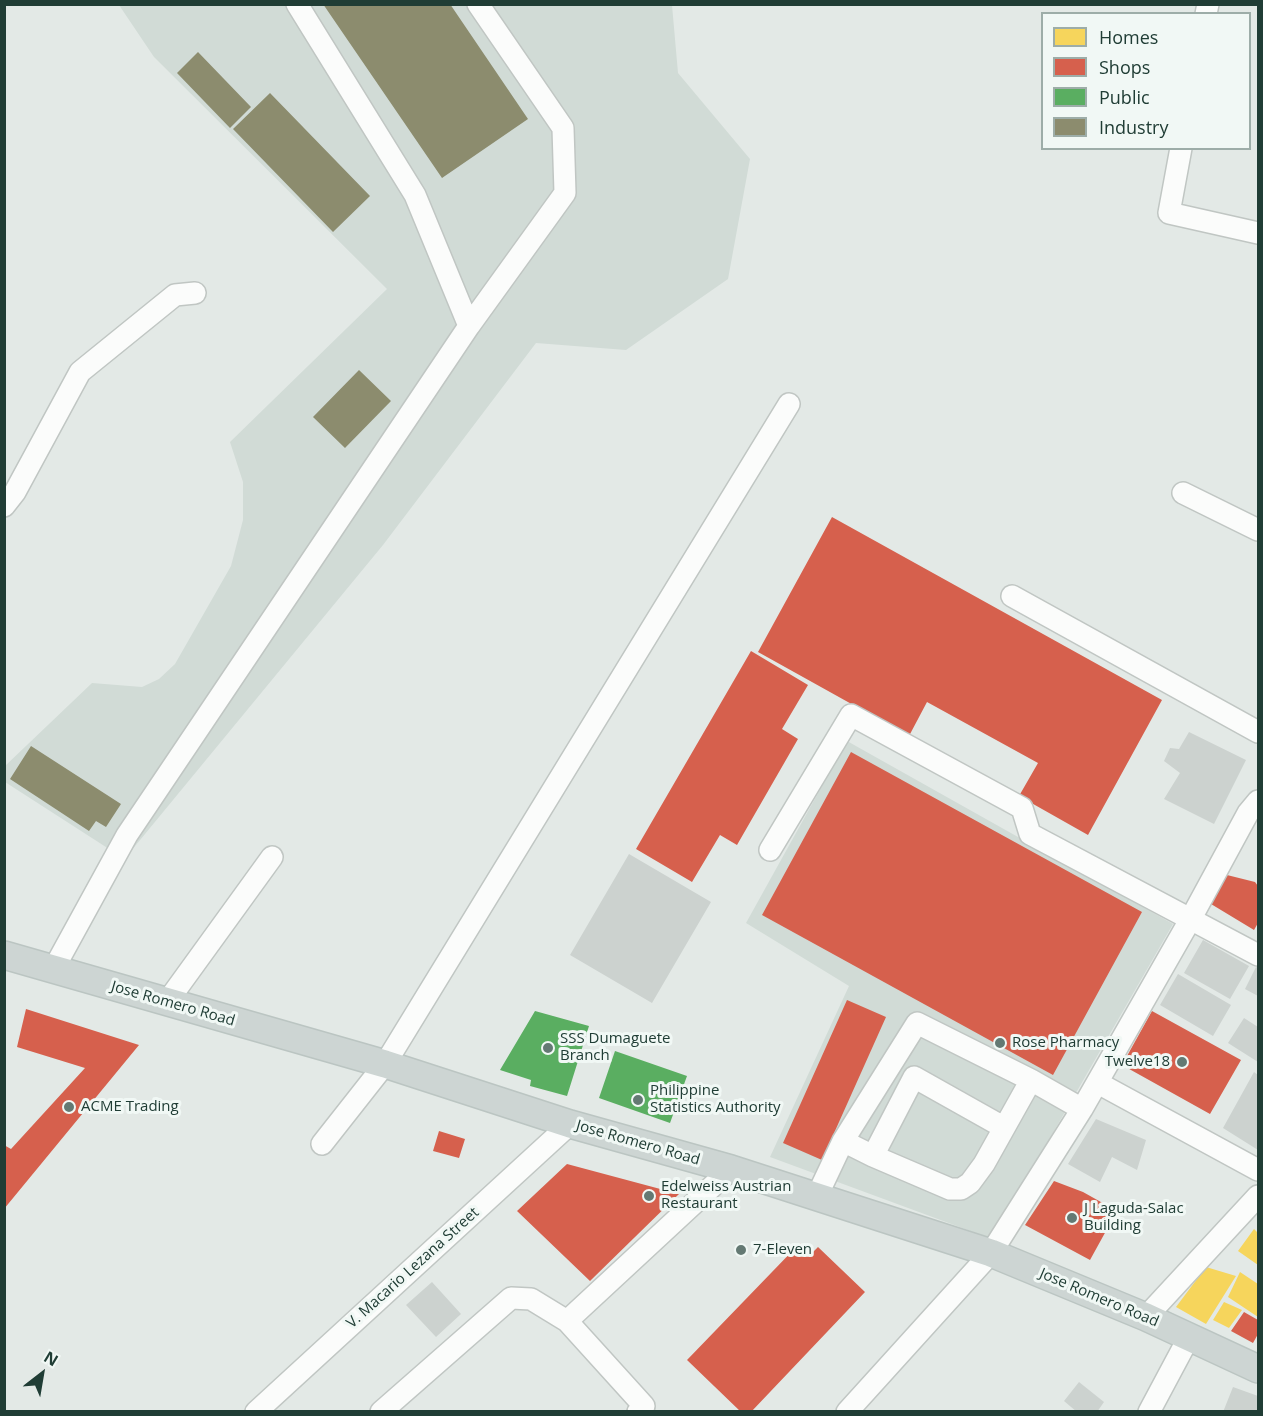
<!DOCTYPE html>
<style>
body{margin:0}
#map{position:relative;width:1263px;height:1416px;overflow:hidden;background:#e3e9e6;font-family:"Open Sans",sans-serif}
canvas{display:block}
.frame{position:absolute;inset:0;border:6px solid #203d35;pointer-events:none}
.legend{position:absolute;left:1041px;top:12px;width:210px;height:138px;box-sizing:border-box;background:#f1f8f5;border:2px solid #9dada8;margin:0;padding:8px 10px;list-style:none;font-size:18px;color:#203d35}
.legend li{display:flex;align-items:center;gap:12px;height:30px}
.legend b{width:30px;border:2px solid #9dada8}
.north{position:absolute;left:12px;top:1344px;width:60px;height:60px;-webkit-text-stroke:4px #f1f8f5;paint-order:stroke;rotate:31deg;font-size:16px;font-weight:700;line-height:24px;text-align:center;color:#203d35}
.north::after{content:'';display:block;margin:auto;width:21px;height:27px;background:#203d35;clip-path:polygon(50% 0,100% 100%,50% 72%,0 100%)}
</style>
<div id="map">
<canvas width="1263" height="1416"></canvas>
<div class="frame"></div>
<ul class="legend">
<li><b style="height:16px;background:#f6d55c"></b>Homes</li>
<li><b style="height:16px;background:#d6604d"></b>Shops</li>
<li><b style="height:16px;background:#5aae61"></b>Public</li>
<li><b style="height:16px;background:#8c8c6e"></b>Industry</li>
</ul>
<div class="north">N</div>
</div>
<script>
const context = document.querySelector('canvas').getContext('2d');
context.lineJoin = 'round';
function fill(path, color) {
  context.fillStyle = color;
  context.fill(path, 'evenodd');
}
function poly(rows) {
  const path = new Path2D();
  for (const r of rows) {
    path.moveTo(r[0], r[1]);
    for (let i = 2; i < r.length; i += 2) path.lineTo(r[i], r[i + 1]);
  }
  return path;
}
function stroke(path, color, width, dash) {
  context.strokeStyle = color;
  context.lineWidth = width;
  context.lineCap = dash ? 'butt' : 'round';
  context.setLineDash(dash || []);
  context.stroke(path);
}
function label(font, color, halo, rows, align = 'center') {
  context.font = font + ' "Open Sans",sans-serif';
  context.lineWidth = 6;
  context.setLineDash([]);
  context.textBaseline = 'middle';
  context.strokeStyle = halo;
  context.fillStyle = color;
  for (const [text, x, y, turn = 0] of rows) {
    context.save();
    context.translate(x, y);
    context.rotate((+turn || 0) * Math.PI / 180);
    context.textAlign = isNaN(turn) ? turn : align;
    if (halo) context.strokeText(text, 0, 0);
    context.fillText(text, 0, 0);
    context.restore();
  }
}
fill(poly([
 [119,5,672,5,678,73,750,159,728,279,626,350,536,343,383,545,131,851,68,962,109,849,5,782,5,766,92,683,142,687,159,679,175,664,231,566,243,520,243,482,230,442,387,289,154,57],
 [847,741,1173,924,992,1239,770,1157,849,986,746,923]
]), '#d1dbd6');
fill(poly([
 [1254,1229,1258,1233,1258,1265,1238,1251],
 [1206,1267,1236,1276,1206,1324,1176,1307],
 [1240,1272,1258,1284,1258,1317,1228,1297],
 [1224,1302,1242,1310,1229,1328,1213,1320]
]), '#f6d55c');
fill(poly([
 [832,517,1162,700,1088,835,1019,796,1038,763,927,702,909,736,758,652],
 [751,651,808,685,782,729,798,739,737,845,720,835,692,882,636,849],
 [851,752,1142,912,1053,1075,762,915],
 [1227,875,1255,882,1258,886,1258,923,1254,930,1211,904],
 [847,1000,886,1017,822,1160,783,1143],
 [26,1009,139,1045,4,1209,4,1145,11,1149,85,1068,17,1047],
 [1152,1011,1241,1060,1210,1114,1122,1065],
 [439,1131,465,1139,459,1158,433,1151],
 [567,1164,679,1194,590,1281,517,1211],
 [1054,1181,1083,1192,1117,1211,1090,1260,1025,1225],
 [800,1243,811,1254,818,1247,865,1292,751,1412,741,1412,687,1360],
 [1244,1312,1258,1320,1258,1334,1253,1343,1231,1331]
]), '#d6604d');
fill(poly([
 [535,1011,589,1026,567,1096,530,1086,531,1080,500,1070],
 [615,1051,687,1076,670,1123,599,1098]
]), '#5aae61');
fill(poly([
 [323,4,450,4,528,119,442,178],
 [198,52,251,107,230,128,177,73],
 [270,93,370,196,333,232,233,129],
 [359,370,391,401,345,448,313,417],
 [31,746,121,804,106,827,96,821,89,831,10,779]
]), '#8c8c6e');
fill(poly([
 [1189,732,1246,760,1214,824,1164,799,1180,773,1164,761,1170,748,1179,749],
 [629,854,711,902,652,1003,570,955],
 [1203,940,1249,966,1230,999,1184,973],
 [1256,967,1258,968,1258,996,1245,989],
 [1178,974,1231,1005,1213,1036,1160,1005],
 [1244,1018,1258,1027,1258,1062,1228,1043],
 [1254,1072,1258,1075,1258,1150,1223,1128],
 [1096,1119,1146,1140,1137,1170,1112,1157,1100,1182,1068,1164],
 [432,1282,461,1314,436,1337,406,1305],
 [1079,1382,1104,1402,1097,1412,1077,1412,1064,1401],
 [1233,1387,1258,1396,1258,1412,1223,1412]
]), '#ccd2cf');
const minor = poly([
 [297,4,415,195,469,326],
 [1206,14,1208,4],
 [1181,148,1169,213,1258,233],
 [1183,493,1258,530],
 [4,506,15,492,80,372,175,295,195,293],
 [1012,596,1258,732],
 [770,850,851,715,1022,808,1030,834,1258,955],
 [53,970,127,835,469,326,565,193,563,128,478,4],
 [167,1002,272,857],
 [1098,1083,1258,1170],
 [843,1141,873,1156,950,1189,961,1189,970,1183,984,1164,1031,1080],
 [322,1144,385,1064,789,404],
 [873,1156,914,1077,1003,1127],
 [817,1196,843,1141,917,1023,1031,1080,1082,1109],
 [1146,1317,1258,1196],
 [256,1412,570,1124],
 [381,1412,511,1298,531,1299,567,1321],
 [638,1412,644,1406,567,1321,731,1169],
 [847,1412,991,1253,1082,1109,1190,920,1248,813,1258,801],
 [1149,1412,1189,1337]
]);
const major = poly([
 [4,955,385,1064,570,1124,731,1169,991,1253,1146,1317,1258,1369]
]);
stroke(minor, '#c0c6c3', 24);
stroke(major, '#bbc5c2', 30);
stroke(minor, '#fbfcfb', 21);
stroke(major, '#cdd5d3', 27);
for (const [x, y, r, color] of [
 [1000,1043,6,"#647973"],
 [548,1048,6,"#647973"],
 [1182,1062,6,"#647973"],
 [638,1100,6,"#647973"],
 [69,1107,6,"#647973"],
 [649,1196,6,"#647973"],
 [1072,1218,6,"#647973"],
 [741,1250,6,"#647973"]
]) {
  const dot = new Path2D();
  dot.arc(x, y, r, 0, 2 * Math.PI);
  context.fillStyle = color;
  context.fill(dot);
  stroke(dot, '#f1f8f5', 2);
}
label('15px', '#203d35', '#f1f8f5', [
 ["Jose Romero Road",173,1004,16],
 ["Jose Romero Road",638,1143,16],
 ["V. Macario Lezana Street",413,1268,-42],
 ["Jose Romero Road",1099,1298,23]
]);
label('15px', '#203d35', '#f1f8f5', [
 ["SSS Dumaguete",560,1039],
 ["Branch",560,1056],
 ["Rose Pharmacy",1012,1043],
 ["Twelve18",1170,1062,"right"],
 ["Philippine",650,1091],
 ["Statistics Authority",650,1108],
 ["ACME Trading",81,1107],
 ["Edelweiss Austrian",661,1187],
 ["Restaurant",661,1204],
 ["J Laguda-Salac",1084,1209],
 ["Building",1084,1226],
 ["7-Eleven",753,1250]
], 'left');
</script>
